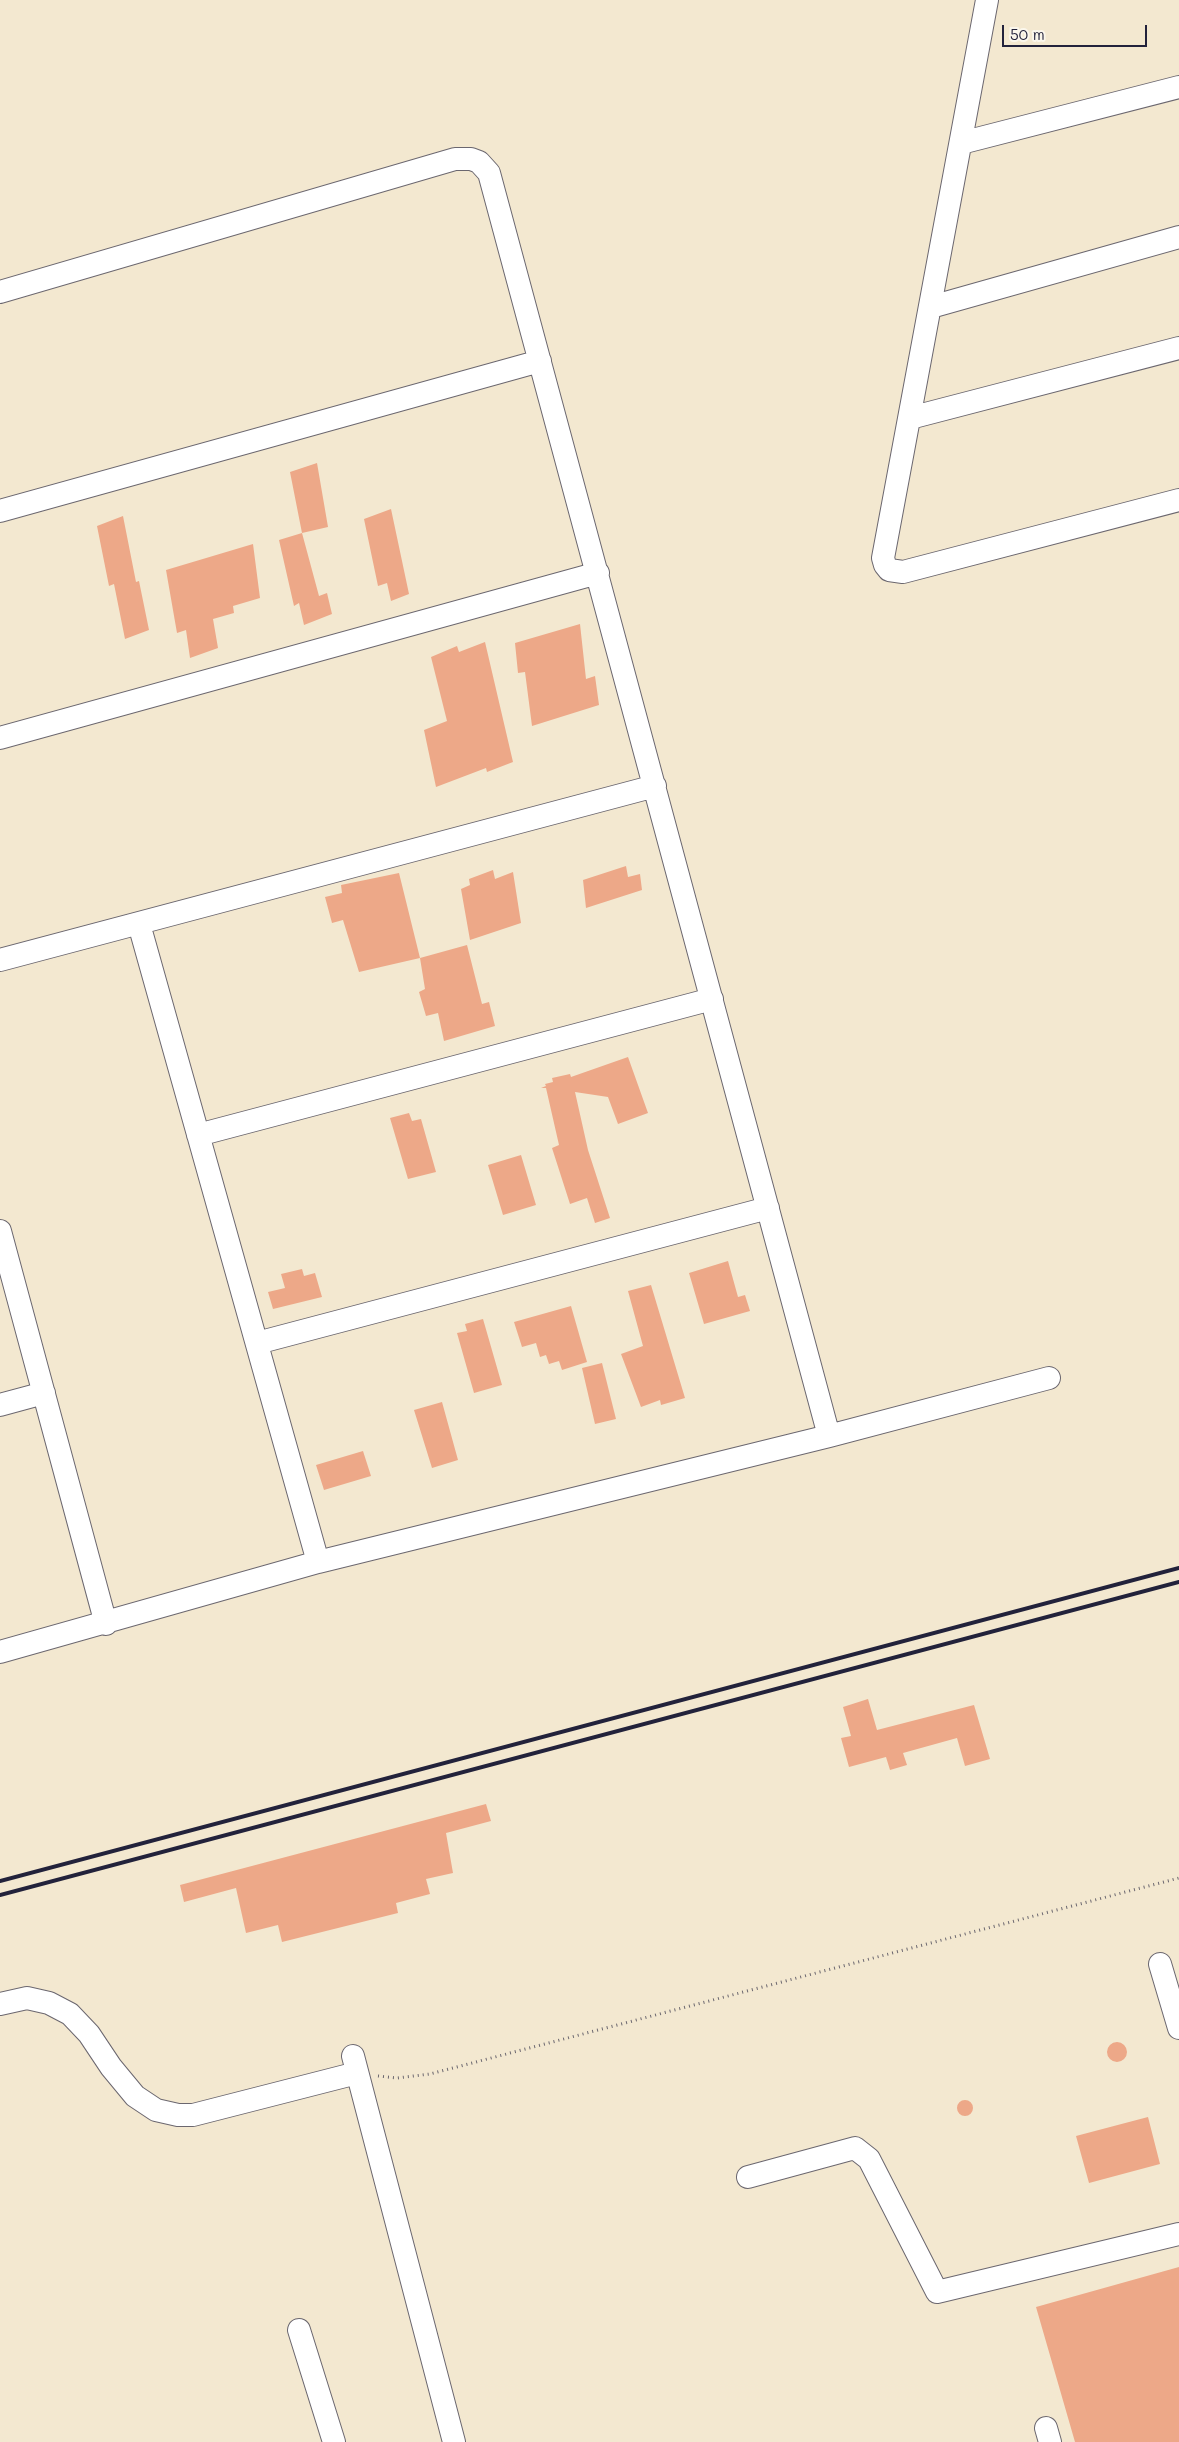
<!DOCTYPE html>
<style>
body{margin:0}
#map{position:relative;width:1179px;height:2442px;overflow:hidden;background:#f3e8d0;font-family:Mali,sans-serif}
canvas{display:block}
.scale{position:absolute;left:1002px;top:25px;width:145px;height:22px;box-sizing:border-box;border:2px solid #22223b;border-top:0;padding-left:6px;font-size:15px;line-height:18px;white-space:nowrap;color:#22223b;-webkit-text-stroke:4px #fbf7ec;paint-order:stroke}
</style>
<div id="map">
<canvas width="1179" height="2442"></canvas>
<div class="scale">50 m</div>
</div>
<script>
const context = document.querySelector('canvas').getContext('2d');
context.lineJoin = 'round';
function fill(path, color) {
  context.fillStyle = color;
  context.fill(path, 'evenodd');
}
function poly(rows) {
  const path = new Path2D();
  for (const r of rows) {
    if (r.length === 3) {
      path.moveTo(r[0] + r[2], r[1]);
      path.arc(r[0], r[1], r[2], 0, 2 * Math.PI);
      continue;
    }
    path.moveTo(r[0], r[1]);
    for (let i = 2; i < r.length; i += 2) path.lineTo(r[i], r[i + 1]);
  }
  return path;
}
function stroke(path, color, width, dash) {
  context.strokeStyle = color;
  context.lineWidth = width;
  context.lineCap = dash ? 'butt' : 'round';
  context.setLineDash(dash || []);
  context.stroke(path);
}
fill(poly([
 [317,463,328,527,302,533,290,472],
 [391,509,409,594,391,601,387,583,378,586,364,519],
 [123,516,136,582,139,581,149,630,125,639,114,584,109,586,97,526],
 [302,533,319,596,327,593,332,614,304,625,299,603,294,606,279,540],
 [253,544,260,598,233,606,234,613,213,619,218,648,190,658,186,630,177,633,166,570],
 [580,624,586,679,595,676,599,705,532,726,525,672,518,673,515,643],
 [485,642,513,762,487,772,486,768,436,787,424,730,447,721,431,657,457,646,459,652],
 [626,866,628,877,640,874,642,890,586,908,583,880],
 [493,870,495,879,513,872,521,923,470,940,461,889,470,885,469,879],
 [399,873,420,958,359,972,343,920,332,923,325,897,342,893,341,885],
 [467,945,482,1004,489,1002,495,1026,444,1041,438,1013,426,1016,419,992,425,989,420,958],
 [628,1057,648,1113,618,1124,608,1097,575,1092,588,1150,610,1218,595,1223,587,1198,570,1204,552,1148,559,1145,546,1088,541,1088,546,1086,545,1084,553,1082,552,1078,570,1074,571,1077],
 [409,1113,412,1121,421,1119,436,1172,408,1179,390,1118],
 [521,1155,536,1205,503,1215,488,1165],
 [728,1261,738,1297,745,1295,750,1311,704,1324,689,1273],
 [302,1269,304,1276,315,1273,322,1297,273,1309,268,1292,285,1288,281,1274],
 [651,1285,685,1398,661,1405,660,1400,641,1407,621,1354,643,1346,628,1291],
 [571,1306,587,1362,562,1370,559,1361,549,1364,546,1355,540,1357,536,1343,522,1347,514,1322],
 [483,1319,502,1385,474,1393,457,1333,467,1331,465,1324],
 [602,1363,616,1419,595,1424,582,1368],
 [442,1402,458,1460,432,1468,414,1410],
 [363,1451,371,1476,324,1490,316,1465],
 [868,1699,877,1730,974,1705,990,1759,965,1766,957,1738,903,1753,907,1765,890,1770,886,1757,849,1767,841,1738,851,1736,843,1707],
 [486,1804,491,1821,446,1833,453,1873,426,1879,430,1894,396,1903,398,1913,282,1942,278,1925,246,1933,236,1888,184,1902,180,1885],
 [1117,2052,10],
 [965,2108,8],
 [1148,2117,1160,2164,1089,2183,1076,2136],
 [1179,2267,1179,2442,1075,2442,1036,2307]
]), '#eda888');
const minor = poly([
 [987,0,883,558,885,565,889,570,903,572,1179,500],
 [961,143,1179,87],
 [0,292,455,159,471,159,479,162,489,173,829,1436],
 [931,307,1179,237],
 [910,418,1179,348],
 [0,511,540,361],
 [0,738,598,573],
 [139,924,318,1562],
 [0,960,655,786],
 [198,1135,712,999],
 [0,1231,106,1624],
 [257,1343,768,1208],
 [0,1405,44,1393],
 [0,1652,318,1562,829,1436,1049,1378],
 [1160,1964,1179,2028],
 [0,2004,27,1998,49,2003,70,2014,89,2034,111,2067,135,2096,156,2110,178,2115,193,2115,357,2073],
 [353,2056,454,2442],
 [748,2177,855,2148,869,2159,937,2292,1179,2234],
 [299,2330,334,2442],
 [1046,2428,1050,2442]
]);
stroke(minor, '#6b676f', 24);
stroke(poly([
 [378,2076,397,2078,430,2074,1179,1878]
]), '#6b676f', 3, [1, 4]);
stroke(minor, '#fff', 22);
stroke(poly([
 [0,1881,1179,1568],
 [0,1895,1179,1582]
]), '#22223b', 4);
</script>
